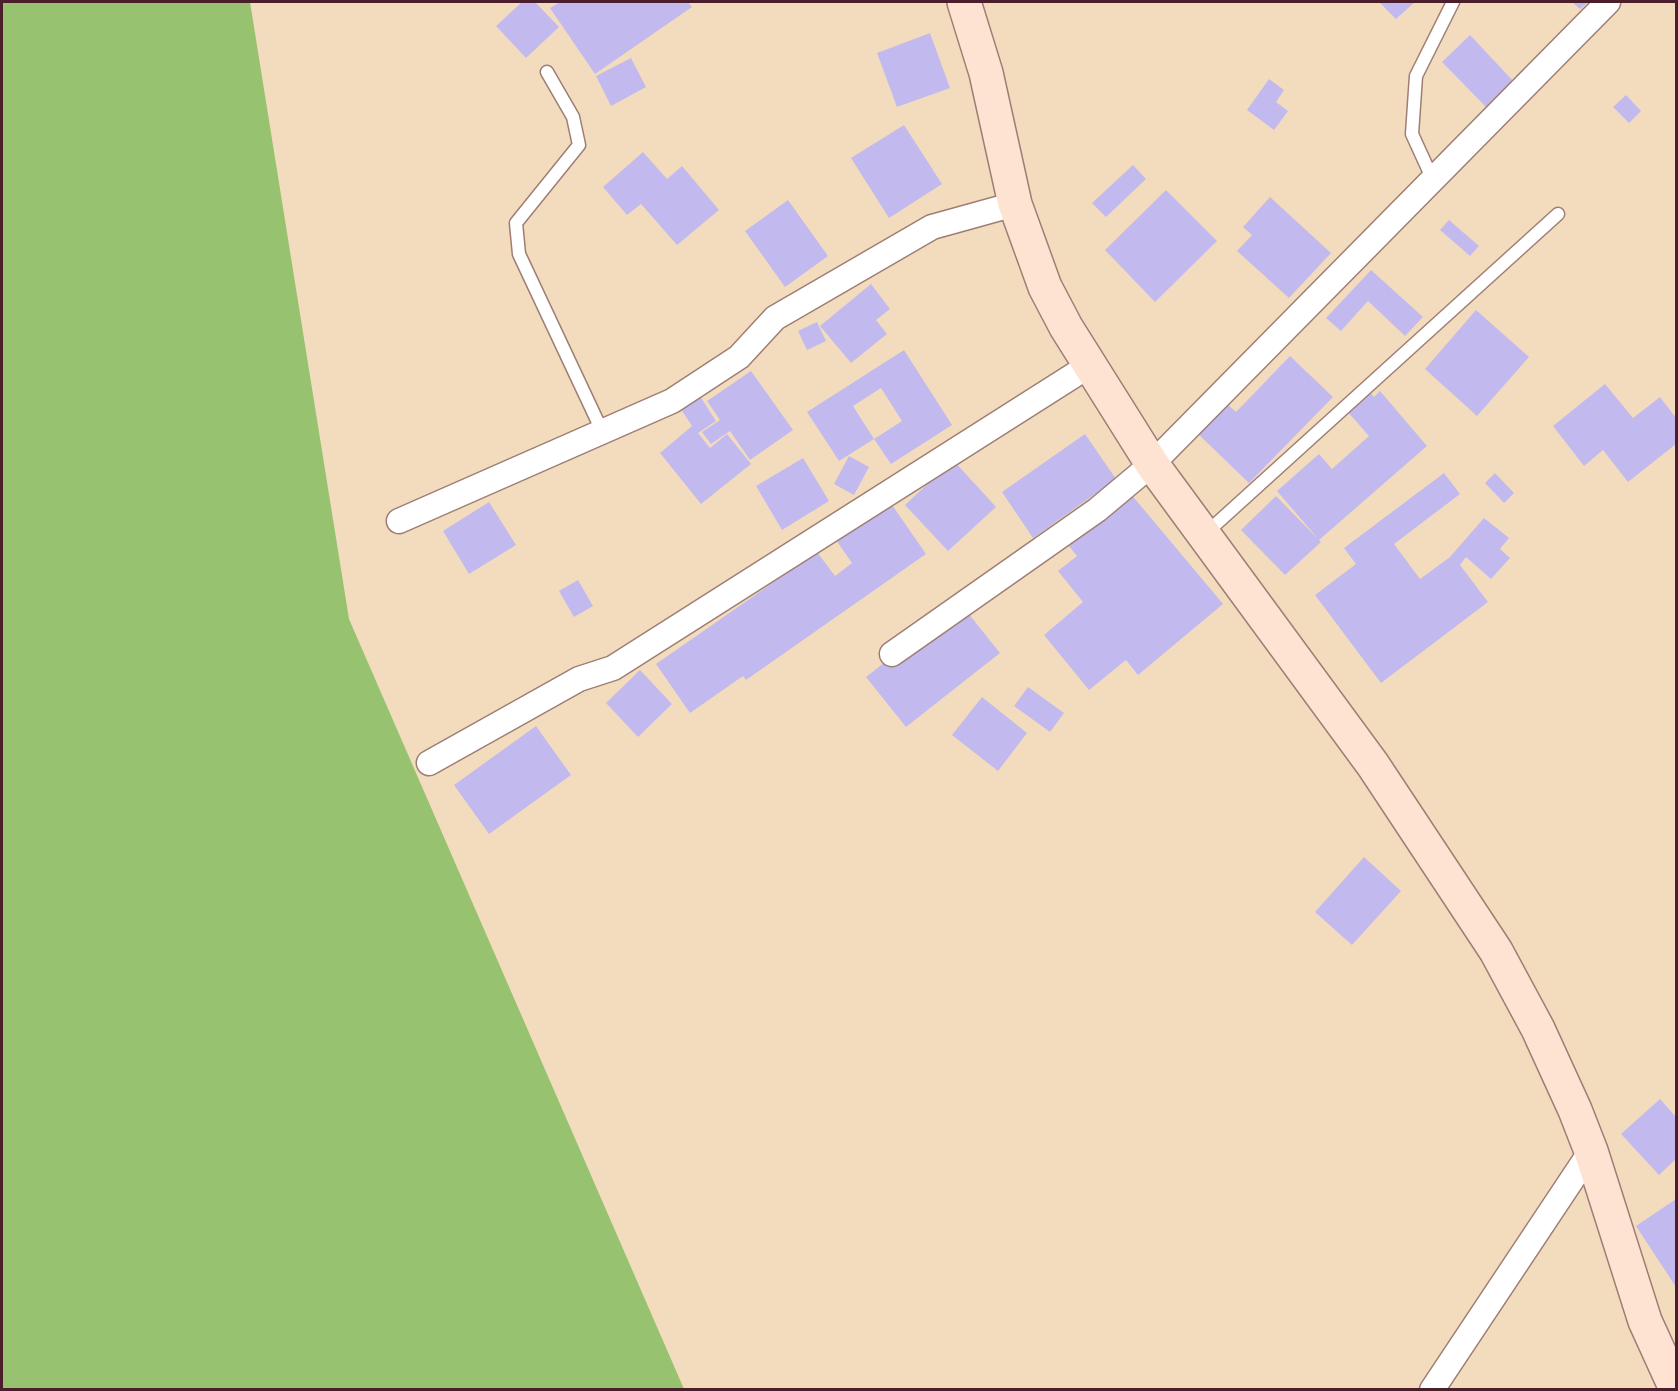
<!DOCTYPE html>
<style>
body{margin:0}
#map{position:relative;width:1678px;height:1391px;overflow:hidden;background:#f3dcbe;font-family:"EB Garamond",serif}
canvas{display:block}
.frame{position:absolute;inset:0;border:3px solid #4a1f2b;pointer-events:none}
</style>
<div id="map">
<canvas width="1678" height="1391"></canvas>
<div class="frame"></div>
</div>
<script>
const context = document.querySelector('canvas').getContext('2d');
context.lineJoin = 'round';
function fill(path, color) {
  context.fillStyle = color;
  context.fill(path, 'evenodd');
}
function poly(rows) {
  const path = new Path2D();
  for (const r of rows) {
    path.moveTo(r[0], r[1]);
    for (let i = 2; i < r.length; i += 2) path.lineTo(r[i], r[i + 1]);
  }
  return path;
}
function stroke(path, color, width, dash) {
  context.strokeStyle = color;
  context.lineWidth = width;
  context.lineCap = dash ? 'butt' : 'round';
  context.setLineDash(dash || []);
  context.stroke(path);
}
fill(poly([
 [2,2,250,2,349,619,684,1389,2,1389]
]), '#97c26f');
fill(poly([
 [522,2,535,2,559,27,526,58,496,26],
 [560,2,688,2,692,7,595,74,550,8],
 [1379,2,1415,2,1396,19],
 [1572,2,1588,2,1580,9],
 [930,33,950,88,897,107,877,53],
 [1470,35,1516,84,1489,110,1442,62],
 [631,58,646,87,611,106,596,76],
 [1269,79,1284,90,1276,102,1288,111,1274,130,1247,110],
 [1626,95,1641,111,1629,123,1613,107],
 [904,125,942,184,889,218,851,158],
 [643,152,667,179,682,166,719,210,677,245,641,204,627,215,603,187],
 [1133,165,1146,179,1106,217,1092,203],
 [1166,190,1217,241,1155,302,1105,250],
 [1270,197,1331,253,1289,298,1237,251,1252,235,1243,227],
 [788,200,828,256,785,287,745,231],
 [1449,220,1479,246,1470,256,1440,230],
 [1371,270,1423,317,1405,336,1368,301,1341,331,1326,318],
 [871,284,890,309,876,320,887,334,851,363,820,326],
 [1476,310,1529,357,1477,416,1425,369],
 [817,322,826,341,807,350,798,331],
 [904,350,952,425,891,464,874,439,902,421,881,388,853,406,874,439,839,461,807,412],
 [1290,356,1333,397,1249,483,1195,431,1224,401,1236,412],
 [751,371,793,430,750,460,730,431,711,444,702,432,720,420,707,401],
 [1362,384,1374,397,1380,391,1427,446,1319,540,1277,491,1319,454,1332,469,1369,436,1340,403],
 [1605,384,1633,418,1660,397,1676,418,1676,444,1628,482,1603,450,1584,466,1553,426],
 [698,393,716,421,698,433,710,448,727,434,751,464,701,504,660,453,692,426,679,406],
 [1085,434,1116,479,1033,538,1002,492],
 [849,456,869,467,854,495,834,484],
 [803,458,829,501,782,530,756,486],
 [953,460,996,507,948,551,905,505],
 [1444,473,1460,494,1394,544,1420,579,1450,557,1484,518,1509,538,1500,549,1510,558,1491,579,1466,557,1460,565,1488,602,1381,683,1315,595,1356,564,1344,548],
 [1495,473,1514,493,1504,503,1485,483],
 [1130,493,1223,604,1138,675,1126,660,1089,690,1044,635,1083,602,1058,571,1077,556,1068,545],
 [1276,496,1321,542,1285,575,1241,530],
 [489,502,516,545,469,574,443,531],
 [890,502,926,554,746,680,743,676,690,713,656,664,817,552,835,576,852,563,836,540],
 [578,580,593,606,574,617,559,591],
 [960,603,1000,653,906,727,866,677],
 [640,670,672,704,638,737,606,703],
 [1028,687,1064,713,1050,732,1014,706],
 [982,697,1027,733,998,771,952,735],
 [536,726,571,775,489,834,454,785],
 [1364,857,1401,891,1352,945,1315,912],
 [1660,1099,1676,1117,1676,1159,1659,1175,1621,1134],
 [1676,1199,1676,1287,1636,1226]
]), '#c2baee');
const service = poly([
 [547,72,573,117,579,145,516,223,519,254,603,433],
 [1433,180,1412,134,1416,76,1453,2],
 [1205,534,1558,214]
]);
const minor = poly([
 [399,521,672,401,739,357,775,318,932,227,1015,204],
 [892,654,1097,510,1152,464,1608,2],
 [429,763,579,679,613,668,1090,365],
 [1432,1390,1591,1151]
]);
const secondary = poly([
 [964,2,986,73,1015,204,1045,287,1066,327,1152,464,1373,765,1496,951,1538,1029,1575,1110,1591,1151,1645,1321,1676,1389]
]);
stroke(service, '#9e7e74', 15);
stroke(minor, '#9e7e74', 27);
stroke(secondary, '#9e7e74', 36);
stroke(service, '#fff', 12);
stroke(minor, '#fff', 24);
stroke(secondary, '#fee3d2', 33);
</script>
